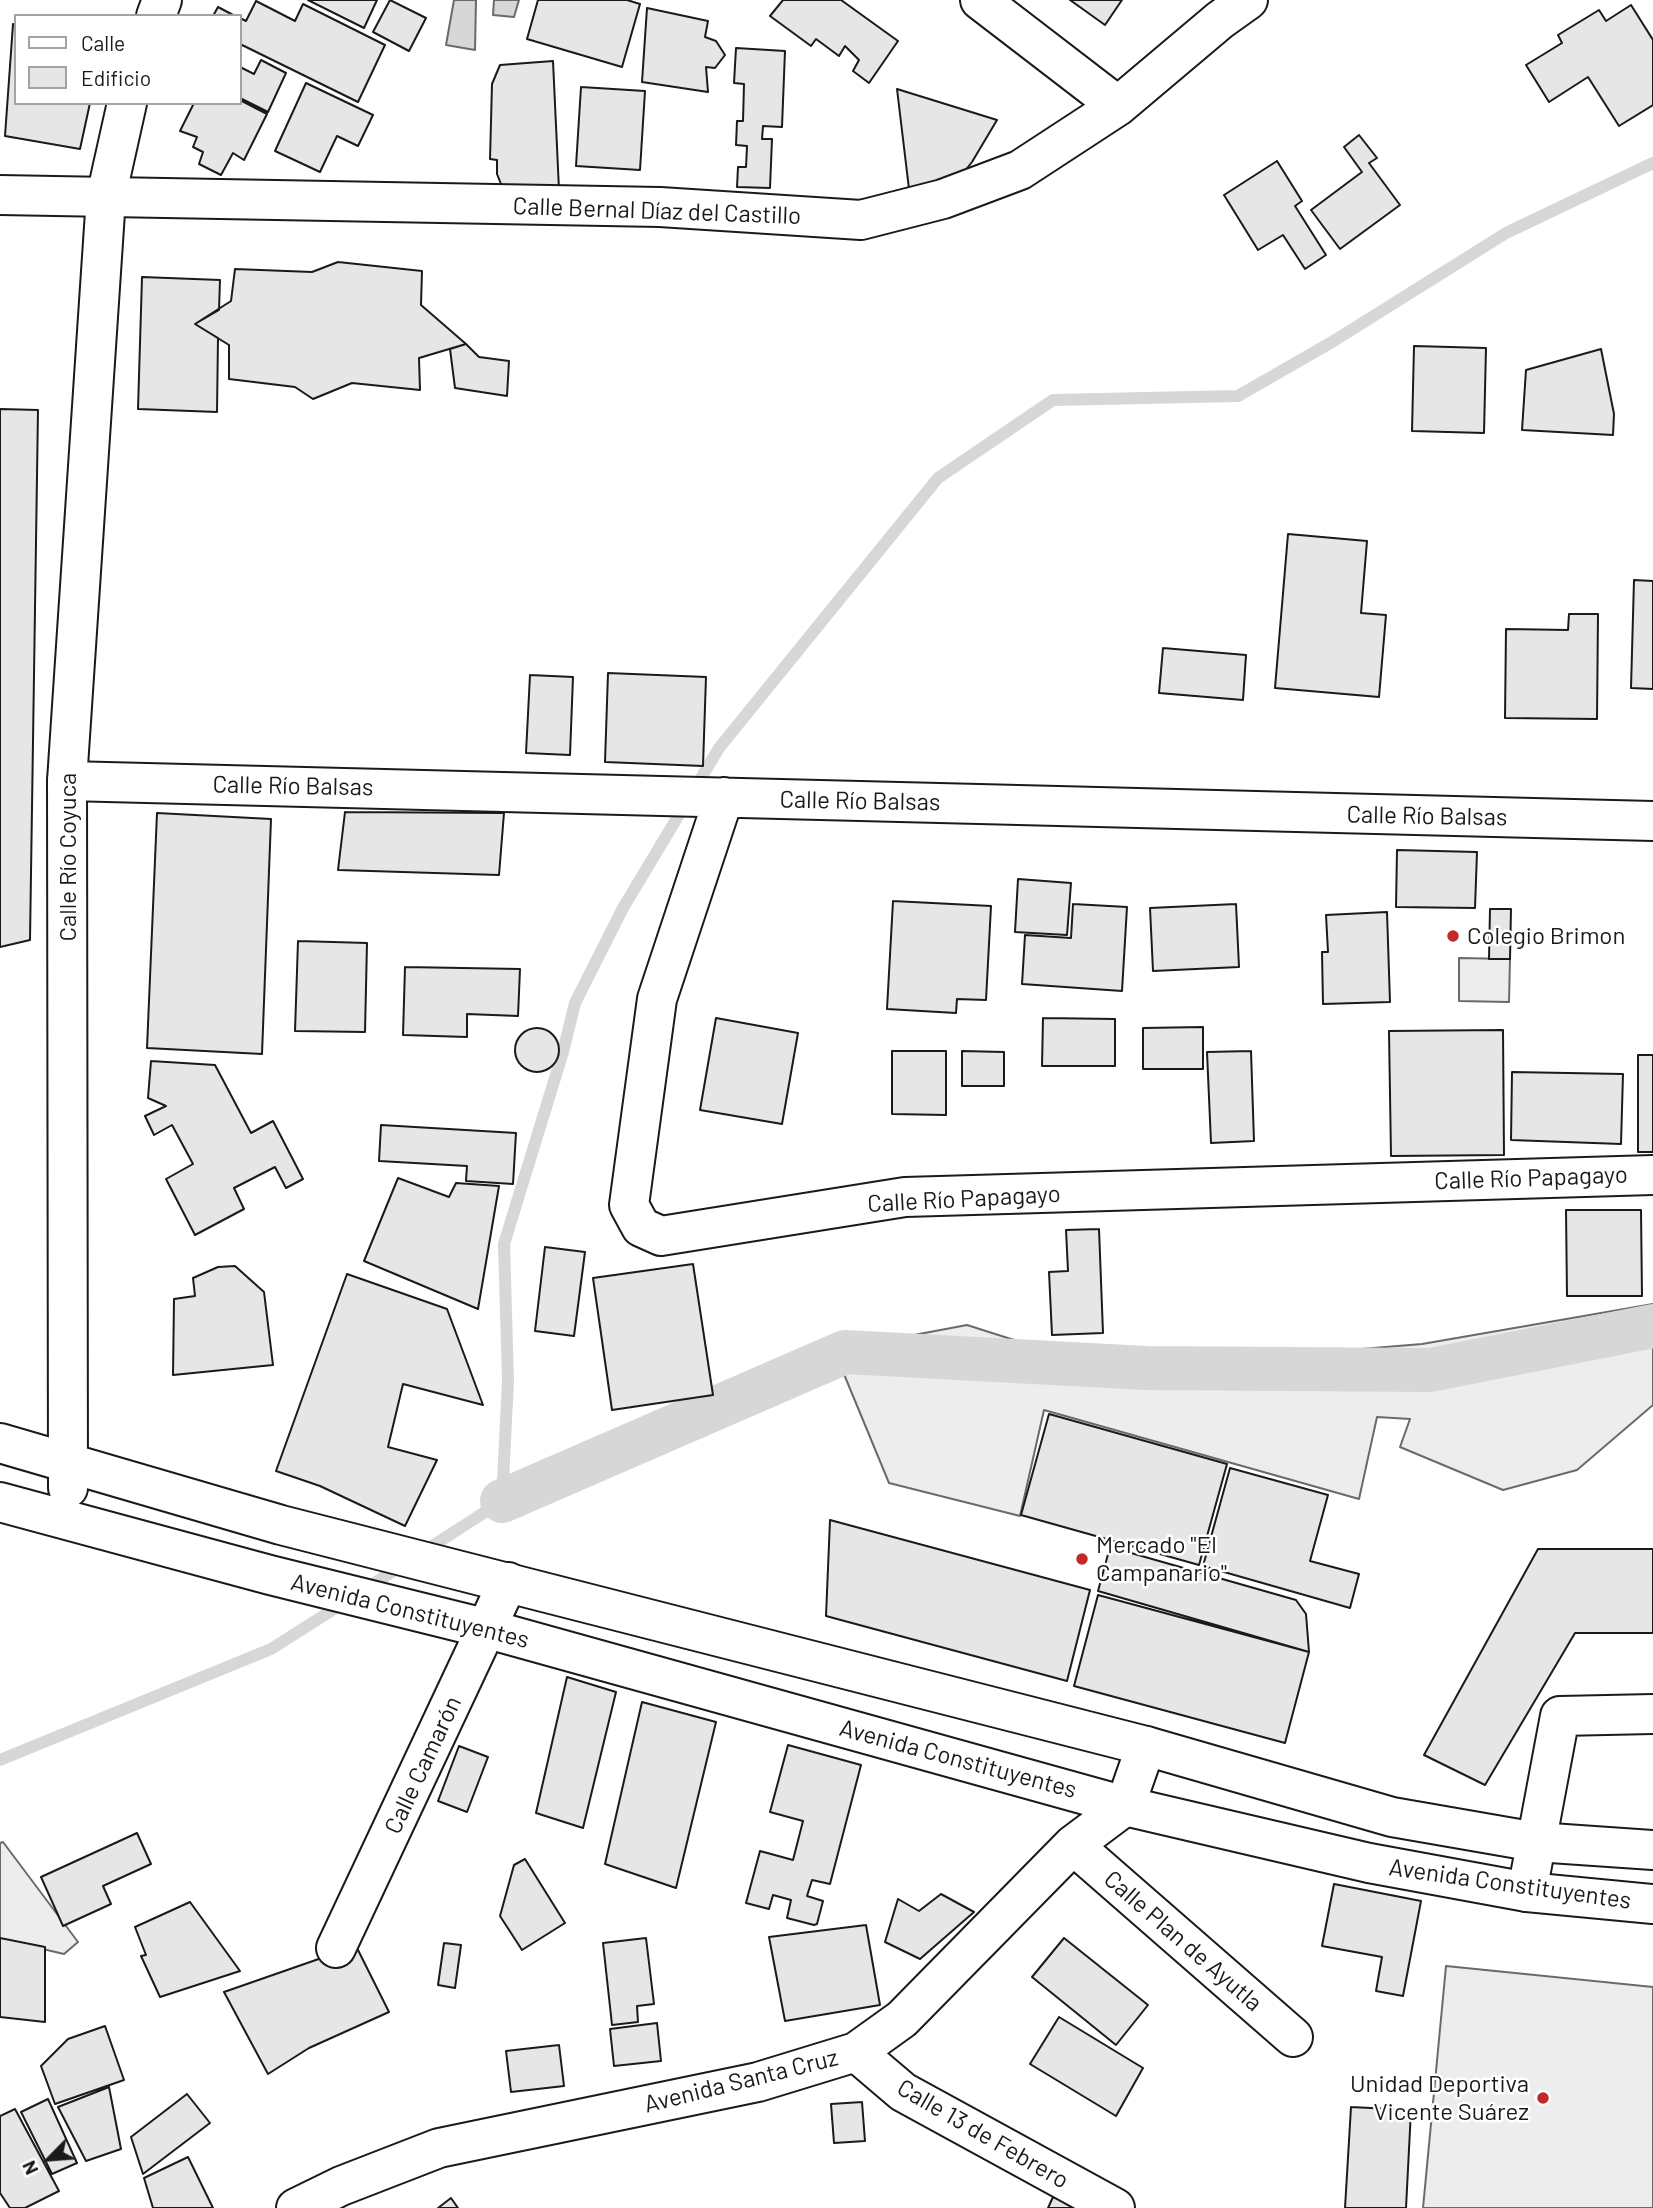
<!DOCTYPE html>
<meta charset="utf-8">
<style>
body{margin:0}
#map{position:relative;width:1653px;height:2208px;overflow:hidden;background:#fff;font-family:Barlow,sans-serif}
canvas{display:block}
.legend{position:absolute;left:14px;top:14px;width:228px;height:91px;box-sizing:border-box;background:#fff;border:2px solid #a3a3a3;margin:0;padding:9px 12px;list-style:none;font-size:21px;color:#1a1a1a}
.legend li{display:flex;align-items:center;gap:14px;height:35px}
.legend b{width:35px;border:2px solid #a3a3a3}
.north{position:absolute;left:14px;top:2124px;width:70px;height:70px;-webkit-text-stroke:5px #fff;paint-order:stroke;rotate:245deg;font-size:19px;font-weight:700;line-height:28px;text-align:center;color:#1a1a1a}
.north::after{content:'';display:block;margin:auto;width:24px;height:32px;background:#1a1a1a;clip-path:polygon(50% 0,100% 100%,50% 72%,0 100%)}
</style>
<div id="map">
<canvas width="1653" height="2208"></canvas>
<ul class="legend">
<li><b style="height:9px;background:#fff"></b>Calle</li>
<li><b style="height:19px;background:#e6e6e6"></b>Edificio</li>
</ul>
<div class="north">N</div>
</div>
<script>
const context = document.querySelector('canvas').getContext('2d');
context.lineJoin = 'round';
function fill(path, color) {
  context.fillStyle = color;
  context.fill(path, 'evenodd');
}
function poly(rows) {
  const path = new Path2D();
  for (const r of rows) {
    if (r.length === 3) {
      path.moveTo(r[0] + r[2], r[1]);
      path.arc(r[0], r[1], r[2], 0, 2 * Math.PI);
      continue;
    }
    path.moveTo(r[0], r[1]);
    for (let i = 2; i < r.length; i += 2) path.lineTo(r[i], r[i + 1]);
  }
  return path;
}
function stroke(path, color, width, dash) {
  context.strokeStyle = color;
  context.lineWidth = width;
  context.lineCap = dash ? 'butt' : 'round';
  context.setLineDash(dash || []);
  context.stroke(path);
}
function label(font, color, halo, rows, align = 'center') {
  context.font = font + ' Barlow,sans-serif';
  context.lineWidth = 5;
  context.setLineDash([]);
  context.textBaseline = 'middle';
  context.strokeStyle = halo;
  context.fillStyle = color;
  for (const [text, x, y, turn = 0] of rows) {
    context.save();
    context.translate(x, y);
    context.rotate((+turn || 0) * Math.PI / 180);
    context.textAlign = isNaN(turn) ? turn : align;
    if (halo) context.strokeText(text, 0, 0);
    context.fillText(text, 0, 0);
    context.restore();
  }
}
const built = poly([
 [1459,958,1510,959,1509,1002,1459,1001,1459,958],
 [1653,1304,1653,1405,1577,1470,1503,1490,1400,1447,1410,1419,1377,1417,1359,1499,1044,1410,1020,1516,889,1483,834,1350,967,1325,1036,1347,1203,1362,1422,1344,1653,1304],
 [3,1842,78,1942,64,1954,0,1939,0,1843,3,1842],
 [1446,1966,1653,1987,1653,2208,1423,2208,1446,1966]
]);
fill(built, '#ededed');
stroke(built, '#6a6a6a', 2);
const water = poly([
 [454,0,476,0,475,50,446,45,454,0],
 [494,0,519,0,514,17,493,15,494,0]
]);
fill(water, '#d7d7d7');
stroke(water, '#6a6a6a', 2);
stroke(poly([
 [423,1552,502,1501,508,1381,504,1244,563,1052,575,1003,623,908,719,748,938,478,1053,400,1238,396,1332,342,1506,233,1653,163],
 [364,1590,404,1564],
 [0,1760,271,1649,345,1602]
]), '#d7d7d7', 12);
stroke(poly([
 [502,1501,845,1352,1146,1368,1430,1370,1653,1326]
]), '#d7d7d7', 44);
const building = poly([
 [308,0,377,0,364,28,308,0],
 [390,0,426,18,409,51,373,32,390,0],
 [538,0,627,0,640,4,622,67,527,39,538,0],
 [783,0,841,0,898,41,869,83,853,71,859,60,845,46,839,56,816,39,811,46,770,16,783,0],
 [1070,0,1122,0,1105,25,1070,0],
 [256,1,295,21,303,4,385,45,358,102,240,44,240,18,246,21,256,1],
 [1631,5,1653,40,1653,105,1619,126,1588,77,1549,102,1526,65,1562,43,1558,35,1599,10,1606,21,1631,5],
 [218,7,235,16,213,16,218,7],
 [647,8,708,21,705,37,716,41,725,55,715,68,706,67,708,92,642,82,647,8],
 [13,24,16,25,16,103,90,103,80,149,5,136,13,24],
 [736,48,785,51,782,127,763,126,762,139,772,139,770,188,737,187,738,167,746,167,747,146,736,145,737,121,743,121,744,84,734,83,736,48],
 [261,60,286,73,268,112,240,98,240,67,254,74,261,60],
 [553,61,559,190,505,194,497,174,497,160,490,159,492,84,500,65,553,61],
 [306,83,373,115,358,146,337,136,320,172,275,151,306,83],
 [581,87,645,91,640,170,576,166,581,87],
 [897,89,997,120,972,162,956,182,909,189,897,89],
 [240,100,267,114,244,160,233,153,221,175,199,164,203,152,193,147,197,137,180,131,194,103,240,103,240,100],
 [1359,135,1377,158,1369,163,1400,205,1340,249,1311,210,1362,172,1344,147,1359,135],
 [1277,161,1302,201,1295,206,1326,255,1305,269,1283,235,1258,250,1224,195,1277,161],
 [338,262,422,271,421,305,466,344,419,358,420,390,352,383,313,399,295,387,229,379,229,345,195,324,231,301,235,269,312,272,338,262],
 [142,277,220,280,219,310,195,324,218,338,217,412,138,409,142,277],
 [466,344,479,357,509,361,507,396,455,388,450,349,466,344],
 [1414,346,1486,348,1484,433,1412,431,1414,346],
 [1601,349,1614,414,1613,435,1522,430,1526,370,1601,349],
 [0,409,38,410,30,940,0,947,0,409],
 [1288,534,1367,541,1361,613,1386,615,1379,697,1275,688,1288,534],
 [1634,580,1653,581,1653,689,1631,688,1634,580],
 [1569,614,1598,614,1597,719,1505,718,1506,629,1568,630,1569,614],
 [1163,648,1246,655,1243,700,1159,693,1163,648],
 [608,673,706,677,703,766,605,762,608,673],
 [530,675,573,677,570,755,526,753,530,675],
 [345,812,504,813,499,875,338,870,345,812],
 [157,813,271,819,262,1054,147,1048,157,813],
 [1397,850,1477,852,1475,908,1396,907,1397,850],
 [1018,879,1071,883,1067,935,1015,932,1018,879],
 [893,901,991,906,986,1000,957,999,956,1013,887,1009,893,901],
 [1073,904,1127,907,1122,991,1022,984,1025,935,1071,938,1073,904],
 [1236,904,1239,967,1153,971,1150,908,1236,904],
 [1490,909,1511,909,1510,959,1489,959,1490,909],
 [1387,912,1390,1002,1323,1004,1322,952,1328,952,1326,915,1387,912],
 [298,941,367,943,365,1032,295,1031,298,941],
 [405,967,520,969,518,1016,467,1014,467,1037,403,1035,405,967],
 [716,1018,798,1033,782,1124,700,1110,716,1018],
 [1043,1018,1115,1019,1115,1066,1042,1066,1043,1018],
 [1203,1027,1203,1069,1143,1069,1143,1028,1203,1027],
 [537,1050,22],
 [1503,1030,1504,1155,1391,1156,1389,1031,1503,1030],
 [892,1051,946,1051,946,1115,892,1114,892,1051],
 [962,1051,1004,1052,1004,1086,962,1086,962,1051],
 [1251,1051,1254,1141,1211,1143,1207,1052,1251,1051],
 [1638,1055,1653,1055,1653,1152,1638,1152,1638,1055],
 [151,1061,215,1065,251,1133,273,1121,303,1179,286,1188,275,1167,234,1188,244,1209,195,1235,166,1179,193,1164,172,1125,154,1135,145,1116,166,1106,148,1098,151,1061],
 [1512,1072,1623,1074,1621,1144,1511,1140,1512,1072],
 [381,1125,516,1133,513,1184,466,1181,467,1166,379,1161,381,1125],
 [398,1178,449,1197,456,1183,499,1186,478,1309,364,1261,398,1178],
 [1566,1210,1641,1210,1642,1296,1567,1296,1566,1210],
 [1099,1229,1103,1333,1052,1335,1049,1272,1068,1271,1066,1230,1099,1229],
 [545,1247,585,1252,574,1336,535,1331,545,1247],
 [693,1264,713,1395,612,1410,593,1278,693,1264],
 [235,1266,264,1292,273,1365,173,1375,174,1299,195,1296,193,1278,218,1267,235,1266],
 [347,1274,447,1309,483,1405,403,1384,388,1447,437,1460,405,1526,320,1486,276,1471,347,1274],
 [1049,1414,1227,1464,1199,1565,1021,1515,1049,1414],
 [1230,1468,1328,1495,1310,1561,1359,1574,1350,1608,1203,1566,1230,1468],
 [830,1520,1090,1590,1067,1681,826,1616,830,1520],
 [1110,1547,1296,1600,1306,1614,1309,1652,1098,1591,1110,1547],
 [1538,1549,1653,1549,1653,1633,1575,1633,1485,1785,1424,1755,1538,1549],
 [1098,1595,1309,1652,1285,1743,1074,1686,1098,1595],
 [567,1677,616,1692,583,1828,536,1813,567,1677],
 [642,1702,716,1722,676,1888,605,1864,642,1702],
 [788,1745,861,1765,830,1884,812,1880,807,1896,823,1901,817,1924,814,1925,787,1918,791,1900,773,1895,769,1909,746,1903,760,1851,793,1860,803,1821,770,1812,788,1745],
 [459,1746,488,1757,467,1812,438,1801,459,1746],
 [137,1833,151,1864,103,1886,111,1904,63,1926,41,1877,137,1833],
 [525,1859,565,1923,522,1950,500,1916,514,1865,525,1859],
 [1334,1884,1421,1901,1403,1996,1376,1991,1382,1957,1322,1946,1334,1884],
 [941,1894,974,1912,920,1959,885,1942,898,1899,919,1911,941,1894],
 [190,1902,240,1971,160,1997,141,1956,146,1955,135,1927,190,1902],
 [866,1925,880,2005,785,2021,769,1937,866,1925],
 [0,1938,45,1947,45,2022,0,2017,0,1938],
 [646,1938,654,2004,637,2006,638,2022,612,2025,603,1943,646,1938],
 [1064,1938,1148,2005,1116,2045,1032,1977,1064,1938],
 [444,1943,461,1945,455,1988,438,1985,444,1943],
 [356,1946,389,2012,309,2048,268,2074,224,1992,356,1946],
 [1059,2017,1143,2068,1116,2116,1030,2064,1059,2017],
 [657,2023,661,2061,614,2066,610,2029,657,2023],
 [105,2026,124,2080,55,2104,41,2066,68,2039,105,2026],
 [559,2045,564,2086,511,2092,506,2051,559,2045],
 [109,2087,121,2149,86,2161,58,2107,109,2087],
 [187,2094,210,2123,143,2174,131,2137,187,2094],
 [48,2099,77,2163,52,2174,21,2112,48,2099],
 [862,2102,865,2141,834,2143,831,2104,862,2102],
 [1351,2107,1411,2110,1406,2208,1345,2208,1351,2107],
 [15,2109,59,2191,25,2208,10,2208,0,2193,0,2116,15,2109],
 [188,2157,213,2208,153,2208,144,2178,188,2157],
 [1053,2197,1082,2208,1048,2208,1053,2197],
 [451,2198,458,2208,438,2208,451,2198]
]);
fill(building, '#e6e6e6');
stroke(building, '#1a1a1a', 2);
const minor = poly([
 [980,0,1118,106],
 [0,195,660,207,861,220,943,199,1020,170,1118,106,1220,20,1248,0],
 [67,781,1653,821],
 [724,797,657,999,629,1205,641,1227,661,1236,905,1197,1653,1175],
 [1073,1845,1293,2037],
 [1527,1892,1560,1716,1653,1714],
 [336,1948,508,1582],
 [856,2052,903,2092,1115,2208],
 [296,2208,341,2186,439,2148,758,2082,856,2052,902,2019,1073,1845,1125,1806,1146,1746]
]);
const major = poly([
 [156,16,162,0],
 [0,1443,281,1525,1146,1746,1392,1817,1536,1842,1653,1850],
 [68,1488,67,781,106,197,127,103],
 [0,1502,270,1575,488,1629,1125,1806,1369,1863,1527,1892,1653,1904]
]);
stroke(minor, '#1a1a1a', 42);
stroke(major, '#1a1a1a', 42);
stroke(minor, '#fff', 38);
stroke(major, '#fff', 38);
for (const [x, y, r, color] of [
 [1453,936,7,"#c62828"],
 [1082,1559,7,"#c62828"],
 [1543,2098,7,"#c62828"]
]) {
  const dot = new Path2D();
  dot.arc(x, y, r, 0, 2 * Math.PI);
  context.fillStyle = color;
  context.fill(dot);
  stroke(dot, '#fff', 2.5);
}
label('24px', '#1a1a1a', '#fff', [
 ["Calle Bernal Díaz del Castillo",657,211,2],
 ["Calle Río Balsas",293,786,1],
 ["Calle Río Balsas",860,801,1],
 ["Calle Río Balsas",1427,816,1],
 ["Calle Río Coyuca",68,857,-90],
 ["Calle Río Papagayo",1531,1178,-2],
 ["Calle Río Papagayo",964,1199,-3],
 ["Avenida Constituyentes",410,1611,14],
 ["Avenida Constituyentes",958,1759,15],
 ["Calle Camarón",423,1765,-65],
 ["Avenida Constituyentes",1510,1884,8],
 ["Calle Plan de Ayutla",1183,1941,41],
 ["Avenida Santa Cruz",741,2081,-14],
 ["Calle 13 de Febrero",983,2134,30]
]);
label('24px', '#1a1a1a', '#fff', [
 ["Colegio Brimon",1467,936],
 ["Mercado \"El",1096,1545],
 ["Campanario\"",1096,1573],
 ["Unidad Deportiva",1529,2084,"right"],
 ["Vicente Suárez",1529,2112,"right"]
], 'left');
</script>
